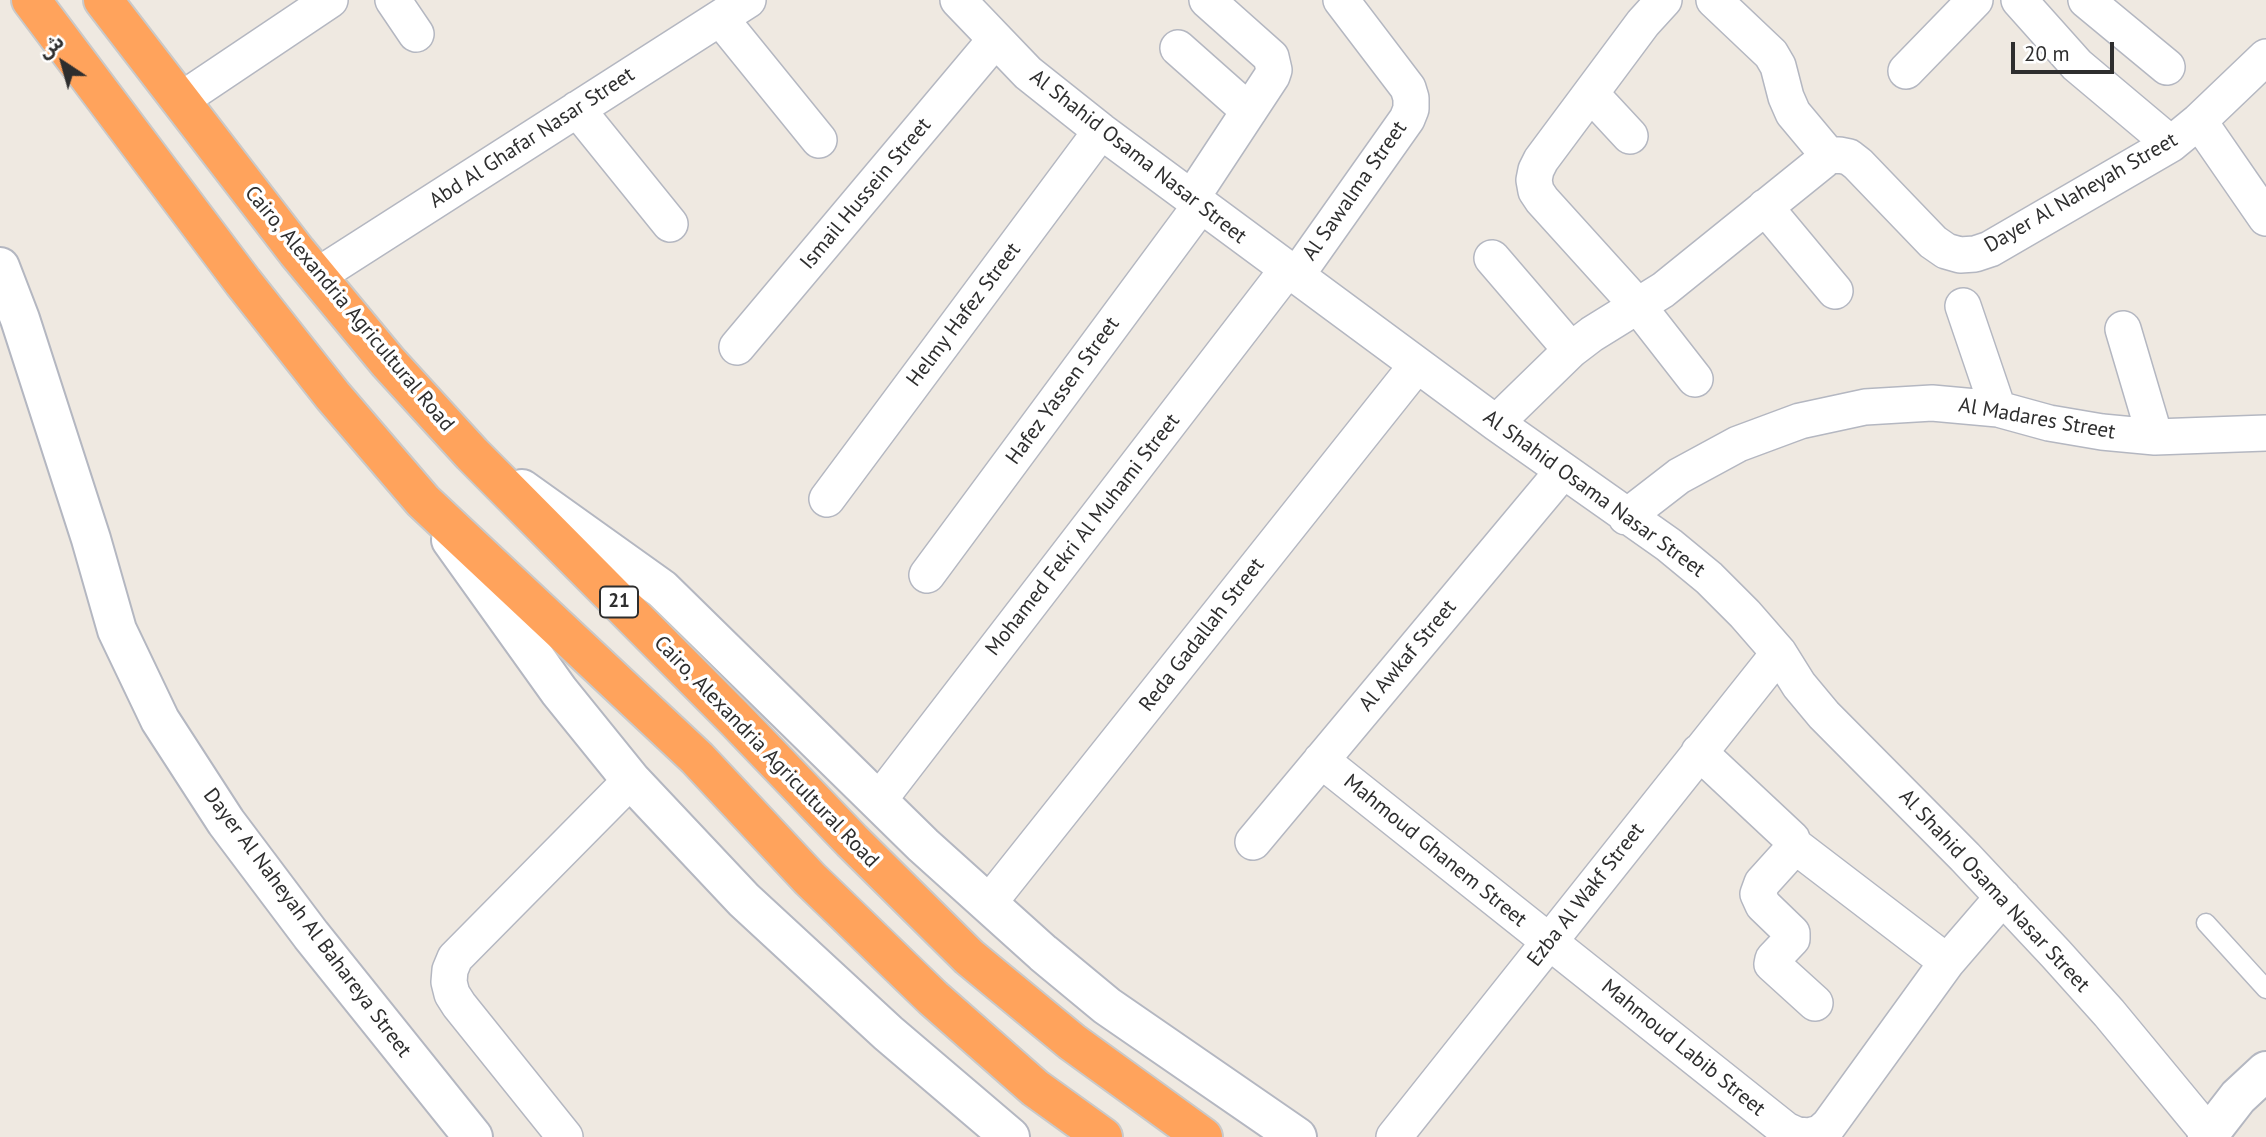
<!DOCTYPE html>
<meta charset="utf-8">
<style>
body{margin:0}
#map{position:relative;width:2266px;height:1137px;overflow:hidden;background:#efe9e1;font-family:"PT Sans","Noto Sans Arabic",sans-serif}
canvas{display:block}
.north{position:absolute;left:28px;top:28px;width:70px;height:70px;-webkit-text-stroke:5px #fff;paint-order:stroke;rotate:324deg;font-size:19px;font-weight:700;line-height:28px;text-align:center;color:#2e2e2e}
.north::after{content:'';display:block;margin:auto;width:24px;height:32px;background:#2e2e2e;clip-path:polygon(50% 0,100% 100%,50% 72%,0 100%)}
.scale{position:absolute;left:2011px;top:42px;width:103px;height:32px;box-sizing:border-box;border:4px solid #2e2e2e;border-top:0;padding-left:9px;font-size:21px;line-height:24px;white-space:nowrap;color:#2e2e2e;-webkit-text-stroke:5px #fff;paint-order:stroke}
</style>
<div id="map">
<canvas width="2266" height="1137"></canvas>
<div class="north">ش</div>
<div class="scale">20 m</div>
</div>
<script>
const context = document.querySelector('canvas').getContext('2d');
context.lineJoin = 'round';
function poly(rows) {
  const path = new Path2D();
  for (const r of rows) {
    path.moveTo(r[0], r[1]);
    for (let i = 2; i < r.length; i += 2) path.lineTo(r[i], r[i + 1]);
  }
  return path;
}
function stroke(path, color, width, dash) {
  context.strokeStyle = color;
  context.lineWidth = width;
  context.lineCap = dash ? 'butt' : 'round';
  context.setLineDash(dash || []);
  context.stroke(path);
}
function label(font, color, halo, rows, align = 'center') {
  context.font = font + ' "PT Sans",sans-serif';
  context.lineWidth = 7;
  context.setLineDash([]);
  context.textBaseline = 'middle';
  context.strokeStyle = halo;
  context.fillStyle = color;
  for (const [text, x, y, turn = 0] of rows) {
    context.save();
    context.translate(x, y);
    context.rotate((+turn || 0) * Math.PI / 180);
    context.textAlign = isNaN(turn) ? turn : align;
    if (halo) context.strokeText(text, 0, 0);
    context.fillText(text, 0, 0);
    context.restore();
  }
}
const lane = poly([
 [2206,923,2266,989]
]);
const street = poly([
 [393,0,416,34],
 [958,0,1028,73,1101,131,1496,423,1669,545,1709,578,1745,614,1779,653,1799,685,1824,715,1965,857,2056,954,2109,1013,2209,1134],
 [1664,0,1643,23,1541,160,1536,170,1534,180,1536,191,1542,200,1638,306,1695,379],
 [1714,0,1771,54,1778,66,1786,97,1793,113,1829,156],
 [2019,0,2077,65,2171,144],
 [2086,0,2167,67],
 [720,18,819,140],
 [1178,48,1249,111],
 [1906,71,1975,0],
 [1591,94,1630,136],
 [181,100,330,0],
 [577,109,670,224],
 [2199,121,2266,218],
 [1191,199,1272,76,1274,70,1271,57,1207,0],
 [1765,207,1835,291],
 [1492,258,1571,350],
 [317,276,748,0],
 [1296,276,1407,119,1411,109,1411,98,1408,88,1341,0],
 [1963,306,1998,409],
 [2123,329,2155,437],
 [737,347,995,40],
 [1496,423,1571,350,1592,334,1663,290,1829,156,1839,155,1849,157,1858,164,1933,242,1946,251,1960,255,1975,254,1990,249,2171,144,2199,121,2266,57],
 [827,499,1101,131],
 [1626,517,1679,476,1738,444,1800,421,1865,407,1932,403,1998,409,2049,423,2102,432,2155,437,2266,433],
 [927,575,1200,206],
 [1699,752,1792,839,1794,845,1790,852,1762,883,1758,894,1763,905,1792,933,1792,939,1773,959,1772,964,1815,1003],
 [1321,760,1786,1130,1797,1135,1809,1136,1820,1133,1829,1125,1947,962,2003,897],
 [879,800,1287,270],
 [1253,842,1563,471],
 [1794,845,1947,962],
 [988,904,1417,365],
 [565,1137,459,1005,452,994,449,982,450,970,455,958,631,780],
 [1394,1137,1779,653]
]);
const secondary = poly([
 [0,267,20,319,91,539,117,630,160,720,226,822,311,935,473,1137],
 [522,489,662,589,923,845,1043,953,1107,1006,1297,1137],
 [451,540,559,691,631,780,744,900,888,1033,1010,1137],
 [2207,1137,2238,1097,2266,1071]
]);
const highway = poly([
 [31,0,243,282,333,396,423,501,697,758,810,879,933,998,1035,1088,1103,1137],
 [103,0,297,252,388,362,472,454,736,720,852,841,969,957,1072,1042,1203,1137]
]);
stroke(lane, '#b4b7c1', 21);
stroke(street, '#b4b7c1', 38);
stroke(secondary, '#b4b7c1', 42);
stroke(highway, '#c9c9c9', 42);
stroke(lane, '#fff', 18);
stroke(street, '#fff', 35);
stroke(secondary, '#fff', 38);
stroke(highway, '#ffa35c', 38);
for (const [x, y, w] of [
 [619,602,38]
]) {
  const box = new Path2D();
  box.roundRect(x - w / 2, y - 15.5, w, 31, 5);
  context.fillStyle = '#fff';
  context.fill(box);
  stroke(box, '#2e2e2e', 2);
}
label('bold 19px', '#2e2e2e', null, [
 ["21",619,602]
]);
label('21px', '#2e2e2e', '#fff', [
 ["Abd Al Ghafar Nasar Street",532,138,-33],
 ["Al Shahid Osama Nasar Street",1138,157,38],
 ["Al Sawalma Street",1355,191,-55],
 ["Dayer Al Naheyah Street",2081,193,-30],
 ["Ismail Hussein Street",866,194,-50],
 ["Cairo, Alexandria Agricultural Road",349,309,50],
 ["Helmy Hafez Street",964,315,-53],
 ["Hafez Yassen Street",1063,391,-54],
 ["Al Madares Street",2037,419,10],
 ["Al Shahid Osama Nasar Street",1594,494,36],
 ["Mohamed Fekri Al Muhami Street",1083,535,-52],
 ["Reda Gadallah Street",1202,635,-52],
 ["Al Awkaf Street",1408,656,-50],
 ["Cairo, Alexandria Agricultural Road",766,752,46],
 ["Mahmoud Ghanem Street",1435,851,39],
 ["Al Shahid Osama Nasar Street",1994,891,47],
 ["Ezba Al Wakf Street",1586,895,-52],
 ["Dayer Al Naheyah Al Bahareya Street",307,923,53],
 ["Mahmoud Labib Street",1683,1048,39]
]);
</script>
